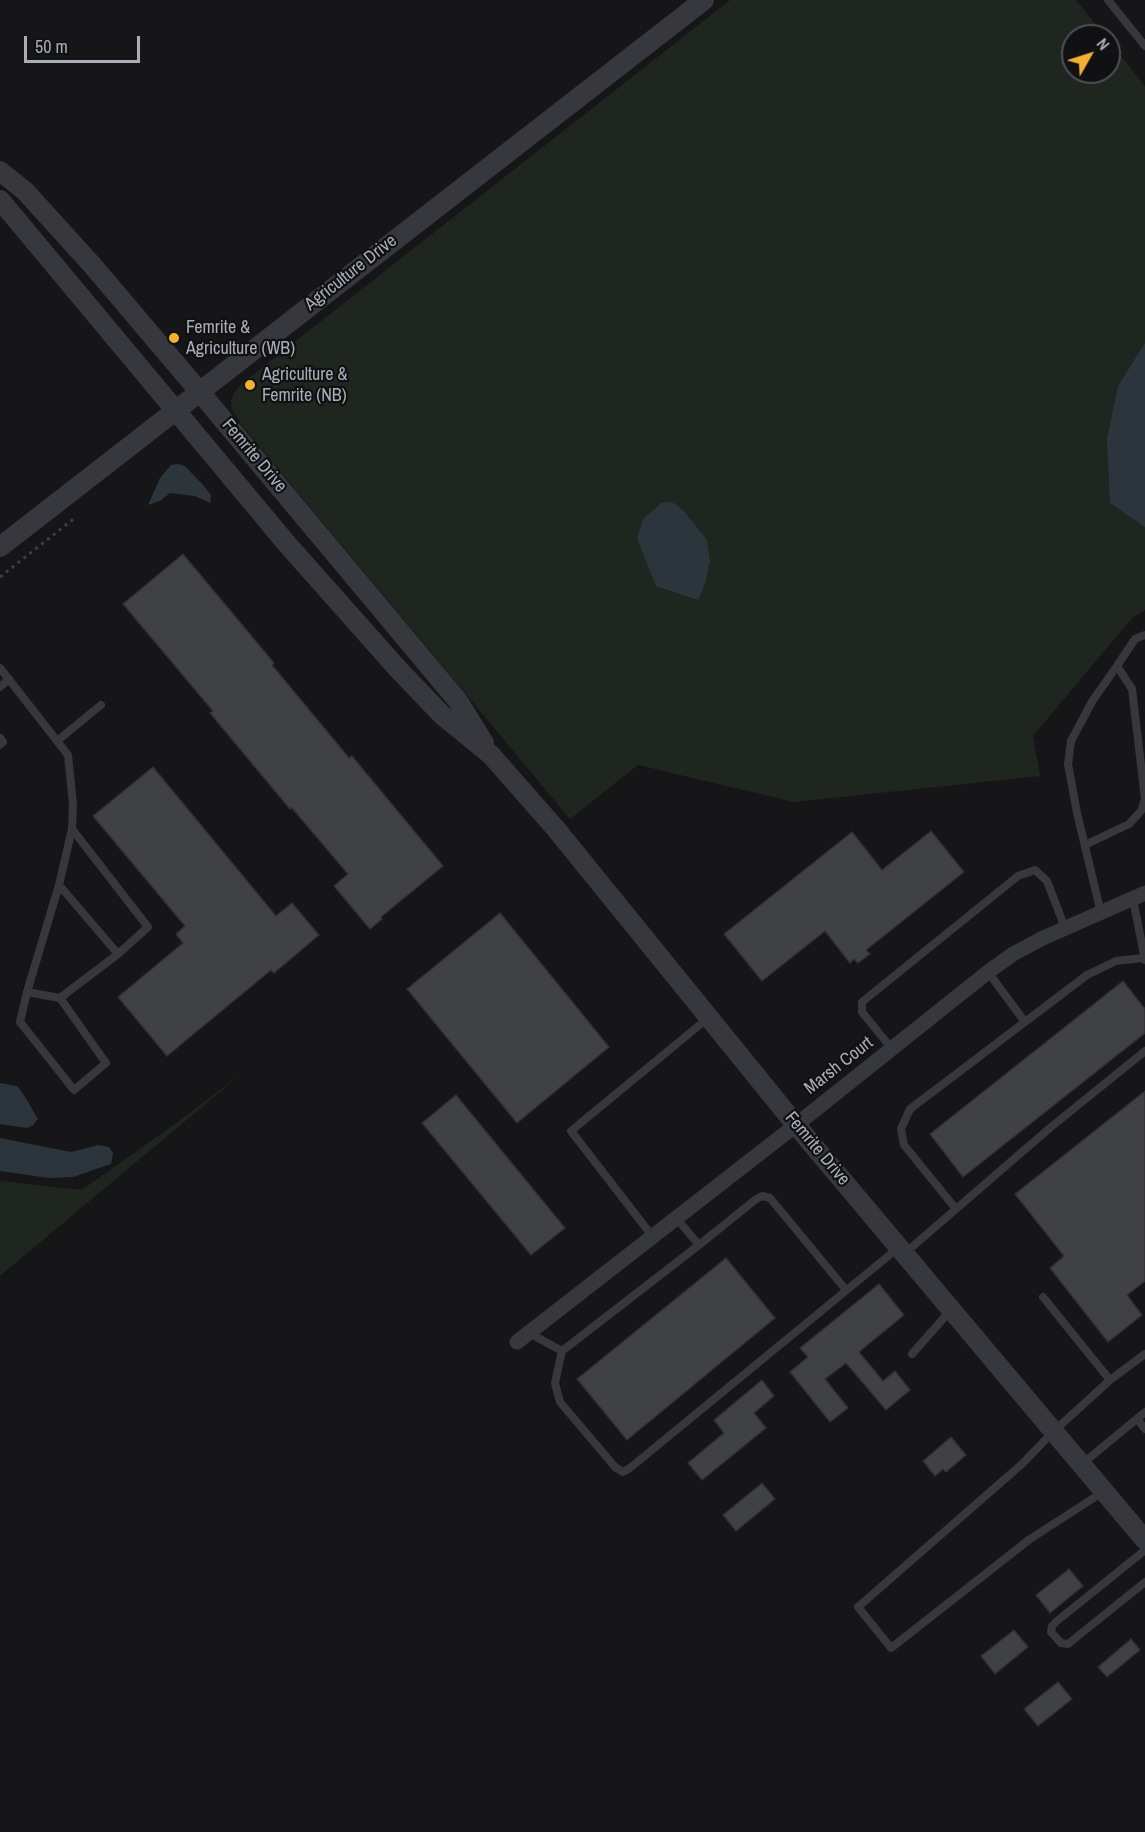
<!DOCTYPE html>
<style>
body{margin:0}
#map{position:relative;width:1145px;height:1832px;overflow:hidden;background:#161618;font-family:"Archivo Narrow",sans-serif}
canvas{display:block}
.north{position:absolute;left:1061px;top:24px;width:60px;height:60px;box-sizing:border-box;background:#111113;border:2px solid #4d4f55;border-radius:50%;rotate:51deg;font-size:16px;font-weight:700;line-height:24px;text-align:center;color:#a8adb8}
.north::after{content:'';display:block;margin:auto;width:21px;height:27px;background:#f2b134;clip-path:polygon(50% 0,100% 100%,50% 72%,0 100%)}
.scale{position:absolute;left:24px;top:36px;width:116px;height:27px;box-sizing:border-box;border:3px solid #a8adb8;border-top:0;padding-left:8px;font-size:18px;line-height:21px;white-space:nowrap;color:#a8adb8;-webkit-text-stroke:4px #111113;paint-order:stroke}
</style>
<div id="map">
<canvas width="1145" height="1832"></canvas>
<div class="north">N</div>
<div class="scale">50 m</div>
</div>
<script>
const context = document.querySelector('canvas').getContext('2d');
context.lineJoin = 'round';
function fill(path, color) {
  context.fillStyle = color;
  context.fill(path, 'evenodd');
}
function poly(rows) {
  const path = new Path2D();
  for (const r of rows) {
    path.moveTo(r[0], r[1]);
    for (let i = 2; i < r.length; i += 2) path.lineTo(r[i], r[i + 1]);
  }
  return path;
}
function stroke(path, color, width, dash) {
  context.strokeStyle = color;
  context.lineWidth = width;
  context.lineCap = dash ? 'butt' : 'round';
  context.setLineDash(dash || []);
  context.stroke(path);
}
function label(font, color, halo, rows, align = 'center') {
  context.font = font + ' "Archivo Narrow",sans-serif';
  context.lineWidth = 4.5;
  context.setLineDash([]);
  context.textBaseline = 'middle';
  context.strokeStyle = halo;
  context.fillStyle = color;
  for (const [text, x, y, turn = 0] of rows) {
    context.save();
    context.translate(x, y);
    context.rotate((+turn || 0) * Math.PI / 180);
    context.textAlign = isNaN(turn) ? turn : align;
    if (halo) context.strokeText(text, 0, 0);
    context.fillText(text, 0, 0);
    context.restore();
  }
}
fill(poly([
 [730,0,1076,0,1105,36,1073,36,1073,72,1109,72,1109,41,1145,86,1145,610,1132,618,1033,736,1040,776,794,802,638,765,570,819,244,428,232,410,231,401,234,393,241,384],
 [245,1071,0,1276,0,1181,82,1190,183,1118]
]), '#1e261f');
fill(poly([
 [1145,343,1145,527,1110,503,1107,439,1118,386],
 [178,464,185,466,203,485,211,495,210,503,195,496,170,493,160,501,148,505,160,478,171,465],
 [672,502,683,510,707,540,710,561,705,584,698,600,656,586,637,538,643,519,661,503],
 [0,1083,17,1086,22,1092,38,1119,33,1125,27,1128,0,1124],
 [0,1138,71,1152,98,1145,109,1147,113,1153,111,1164,73,1177,49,1178,0,1171]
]), '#2c353c');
const building = poly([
 [183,554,274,663,272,665,349,758,352,756,443,866,381,917,382,919,370,929,334,886,348,874,292,808,290,809,210,713,213,711,123,604,183,554],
 [153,767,276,916,292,903,319,935,274,973,271,970,167,1056,118,997,183,943,176,934,185,926,93,816,153,767],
 [931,831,964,872,866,950,870,954,858,963,854,959,850,963,825,931,762,981,724,934,852,832,882,870,931,831],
 [500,913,609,1047,517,1123,407,989,500,913],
 [1123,981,1145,1009,1145,1033,963,1177,930,1134,1123,981],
 [1145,1091,1145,1281,1127,1295,1142,1315,1108,1342,1050,1268,1064,1256,1015,1194,1145,1091],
 [456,1095,565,1228,531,1255,422,1123,456,1095],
 [726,1258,775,1318,627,1440,577,1379,726,1258],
 [879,1284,904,1315,859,1352,883,1381,895,1371,910,1390,886,1410,846,1363,825,1379,848,1408,830,1422,790,1372,808,1357,800,1348,879,1284],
 [762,1380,774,1396,754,1413,766,1428,702,1480,688,1463,724,1433,714,1420,762,1380],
 [951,1437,966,1455,946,1472,943,1469,935,1476,923,1461,951,1437],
 [762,1483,775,1499,736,1531,723,1515,762,1483],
 [1069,1569,1083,1586,1050,1613,1036,1595,1069,1569],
 [1014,1630,1028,1647,995,1674,981,1656,1014,1630],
 [1131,1639,1140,1650,1107,1677,1098,1667,1131,1639],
 [1058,1682,1072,1699,1038,1726,1024,1709,1058,1682]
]);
fill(building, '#404145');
stroke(building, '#303034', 1.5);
stroke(poly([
 [0,577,76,517]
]), '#3d3f44', 3, [3, 4.5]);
stroke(poly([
 [1108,0,1145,46],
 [0,668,68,755,73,804,72,829,59,885,27,992,20,1022,74,1090,106,1063,60,998,27,992],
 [0,687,9,679],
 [0,738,3,742,0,745],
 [57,741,101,705],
 [1085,845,1129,824,1141,811,1145,799,1132,689,1117,666],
 [59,885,118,954],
 [1133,899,1145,960],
 [1101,913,1077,813,1068,764,1071,741,1093,700,1117,666,1135,639,1145,635],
 [988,972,1025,1022],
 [60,998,118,954,148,927,72,829],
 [892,1049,862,1012,862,1002,1018,876,1035,870,1047,881,1065,928],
 [956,1209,904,1145,901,1129,910,1109,1087,975,1116,961,1143,958],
 [677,1219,699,1245],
 [653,1237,571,1131,708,1018],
 [905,1253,1051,1127,1145,1051],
 [1043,1297,1110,1380],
 [529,1333,562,1351,555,1383,560,1402,615,1467,623,1472,630,1468,898,1248],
 [562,1351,699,1245,755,1200,762,1196,770,1198,846,1290],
 [912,1354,950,1311],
 [1137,1419,1145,1429],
 [1082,1464,1145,1412],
 [1103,1492,1030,1539,891,1648,858,1607,1022,1464,1053,1432,1110,1380,1145,1354],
 [1145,1550,1057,1621,1052,1626,1051,1632,1061,1643,1068,1644,1145,1582]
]), '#37383d', 8);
stroke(poly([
 [517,1342,796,1125,988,972,1013,954,1043,938,1145,893]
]), '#37383d', 15);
stroke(poly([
 [0,171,25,191,93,266,199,391,458,701,484,743],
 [0,200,287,544,398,669,442,715,491,755,556,829,796,1125,1145,1540],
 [0,547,704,0]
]), '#37383d', 20);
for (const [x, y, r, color] of [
 [174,338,6,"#f2b134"],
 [250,385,6,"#f2b134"]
]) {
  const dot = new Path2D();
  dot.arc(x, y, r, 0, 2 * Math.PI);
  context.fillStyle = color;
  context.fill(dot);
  stroke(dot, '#111113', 2);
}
label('18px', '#a8adb8', '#111113', [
 ["Agriculture Drive",351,273,-38],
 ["Femrite Drive",254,456,50],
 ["Marsh Court",839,1066,-38],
 ["Femrite Drive",817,1149,50]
]);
label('18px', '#a8adb8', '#111113', [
 ["Femrite &",186,328],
 ["Agriculture (WB)",186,349],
 ["Agriculture &",262,375],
 ["Femrite (NB)",262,396]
], 'left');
</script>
